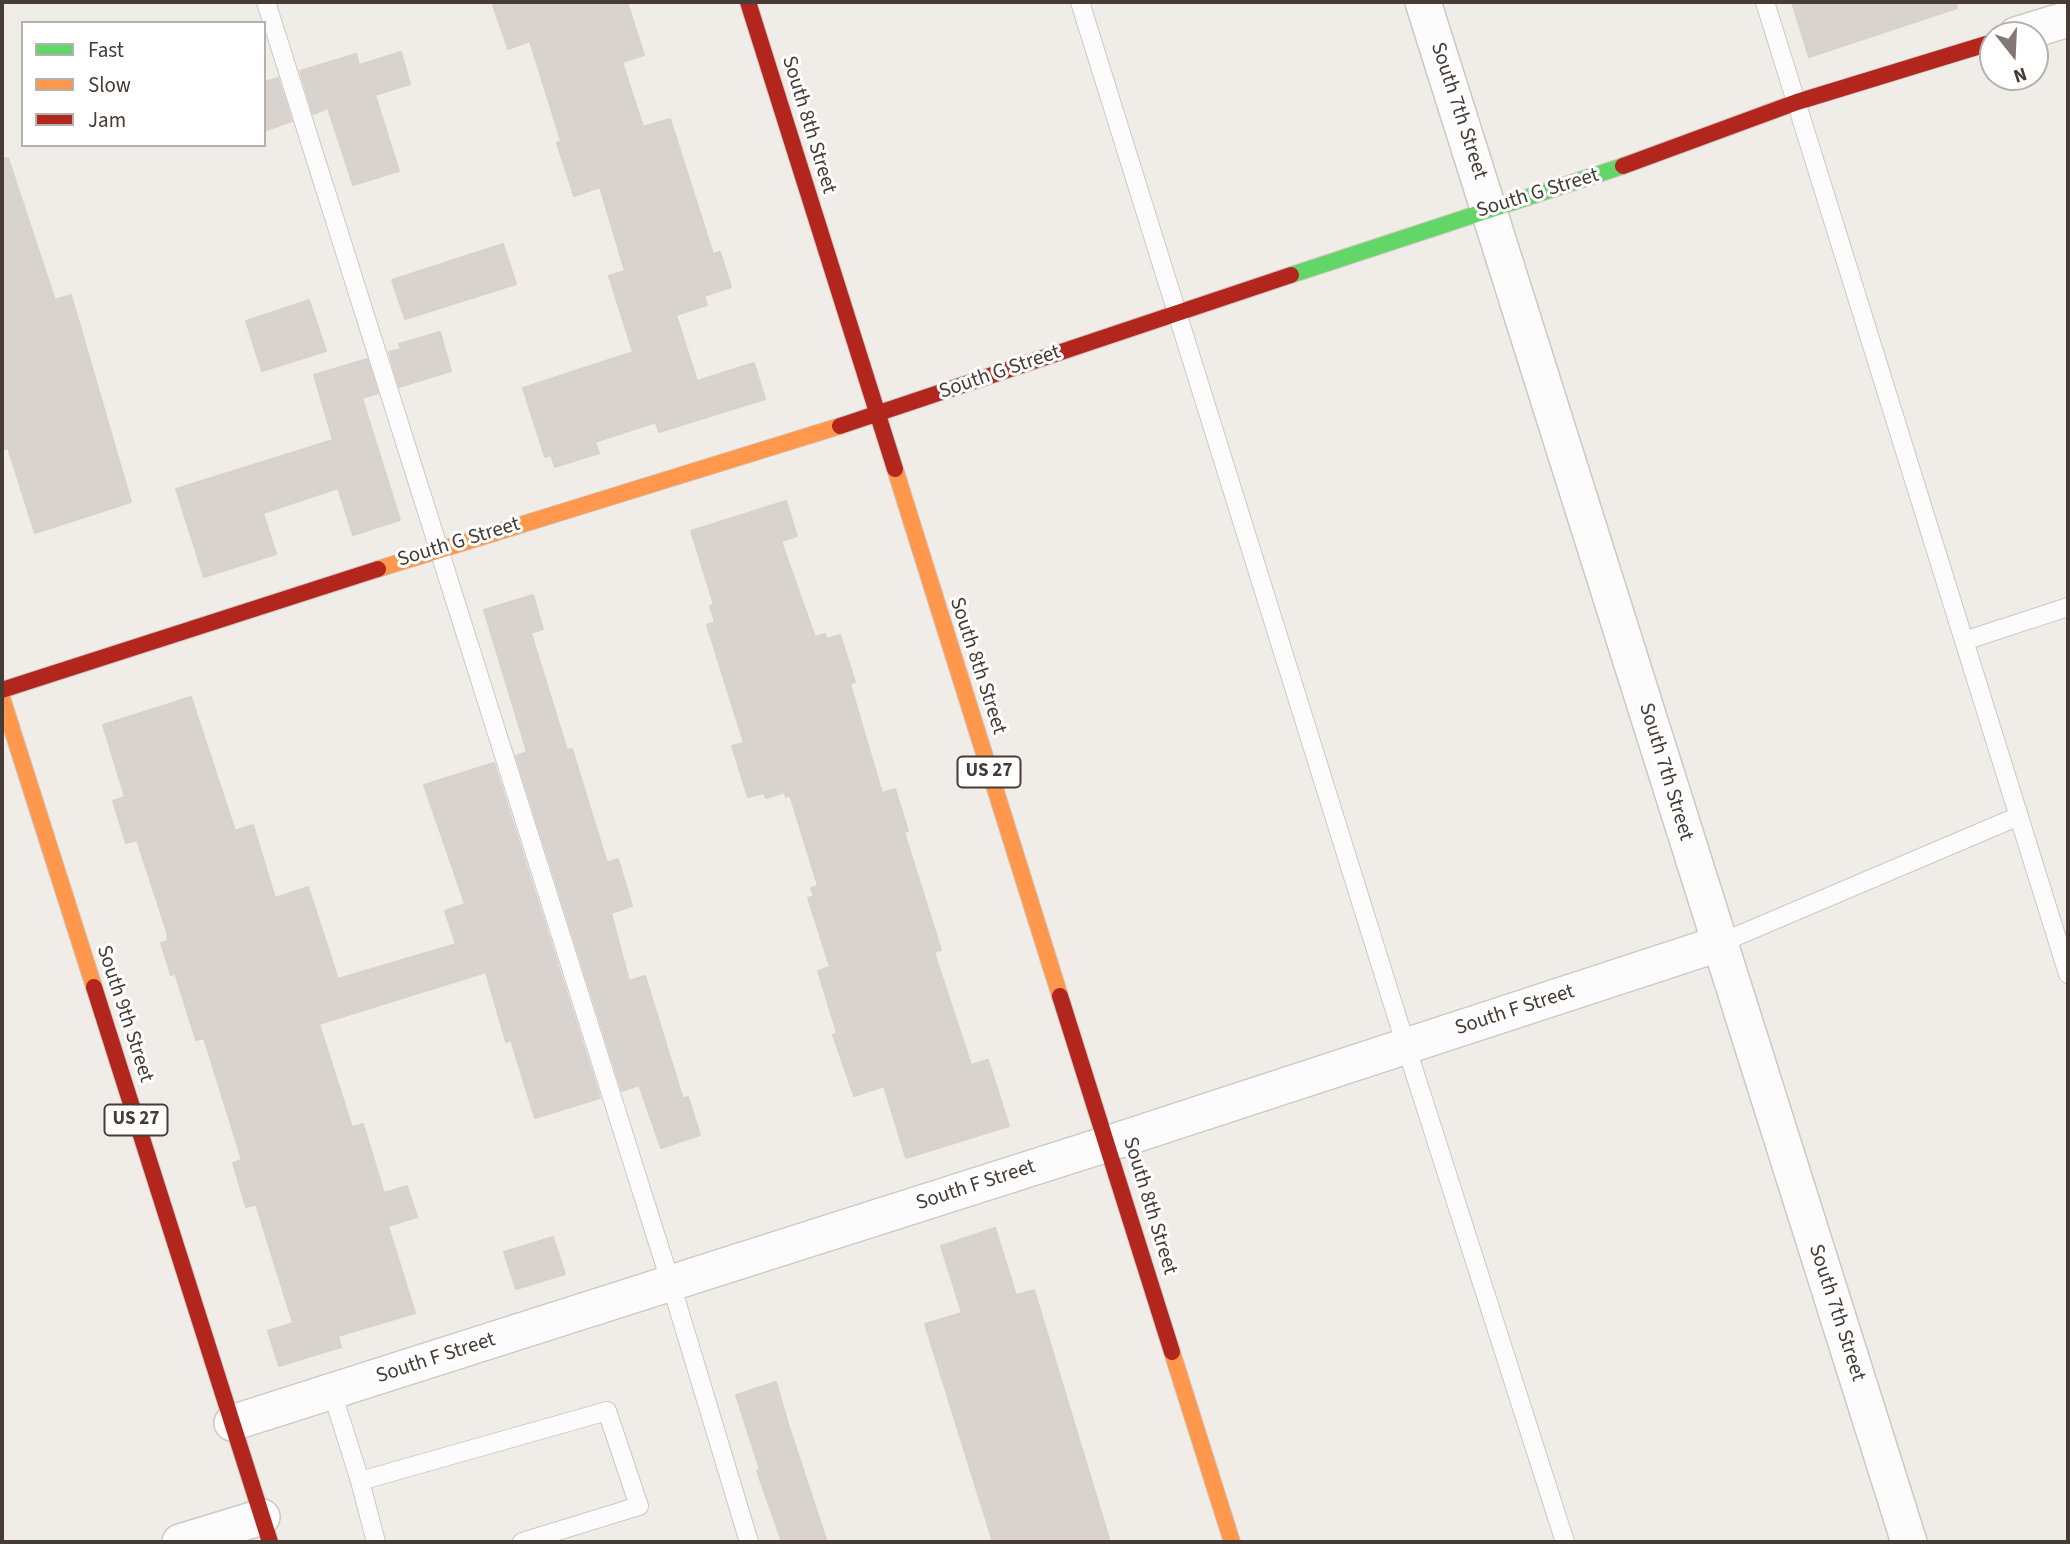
<!DOCTYPE html>
<style>
body{margin:0}
#map{position:relative;width:2070px;height:1544px;overflow:hidden;background:#f0ece8;font-family:"Source Sans 3",sans-serif}
canvas{display:block}
.frame{position:absolute;inset:0;border:4px solid #463b35;pointer-events:none}
.legend{position:absolute;left:21px;top:21px;width:245px;height:126px;box-sizing:border-box;background:#fff;border:2px solid #b5b1ae;margin:0;padding:9px 12px;list-style:none;font-size:21px;color:#463b35}
.legend li{display:flex;align-items:center;gap:14px;height:35px}
.legend b{width:35px;border:2px solid #b5b1ae}
.north{position:absolute;left:1979px;top:21px;width:70px;height:70px;box-sizing:border-box;background:#fff;border:2px solid #b5b1ae;border-radius:50%;rotate:162deg;font-size:19px;font-weight:700;line-height:28px;text-align:center;color:#463b35}
.north::after{content:'';display:block;margin:auto;width:24px;height:32px;background:#827974;clip-path:polygon(50% 0,100% 100%,50% 72%,0 100%)}
</style>
<div id="map">
<canvas width="2070" height="1544"></canvas>
<div class="frame"></div>
<ul class="legend">
<li><b style="height:9px;background:#63d668"></b>Fast</li>
<li><b style="height:9px;background:#ff974d"></b>Slow</li>
<li><b style="height:9px;background:#b3261e"></b>Jam</li>
</ul>
<div class="north">N</div>
</div>
<script>
const context = document.querySelector('canvas').getContext('2d');
context.lineJoin = 'round';
function fill(path, color) {
  context.fillStyle = color;
  context.fill(path, 'evenodd');
}
function poly(rows) {
  const path = new Path2D();
  for (const r of rows) {
    path.moveTo(r[0], r[1]);
    for (let i = 2; i < r.length; i += 2) path.lineTo(r[i], r[i + 1]);
  }
  return path;
}
function stroke(path, color, width, dash) {
  context.strokeStyle = color;
  context.lineWidth = width;
  context.lineCap = dash ? 'butt' : 'round';
  context.setLineDash(dash || []);
  context.stroke(path);
}
function label(font, color, halo, rows, align = 'center') {
  context.font = font + ' "Source Sans 3",sans-serif';
  context.lineWidth = 6;
  context.setLineDash([]);
  context.textBaseline = 'middle';
  context.strokeStyle = halo;
  context.fillStyle = color;
  for (const [text, x, y, turn = 0] of rows) {
    context.save();
    context.translate(x, y);
    context.rotate((+turn || 0) * Math.PI / 180);
    context.textAlign = isNaN(turn) ? turn : align;
    if (halo) context.strokeText(text, 0, 0);
    context.fillText(text, 0, 0);
    context.restore();
  }
}
const building = poly([
 [492,2,627,2,644,55,622,62,643,127,670,119,713,254,720,252,731,287,704,296,707,305,676,315,697,381,754,363,765,399,659,432,656,422,595,442,599,453,555,467,551,455,545,457,523,388,633,352,609,276,625,271,600,187,574,196,557,143,561,141,530,41,508,49,492,2],
 [1792,2,1956,2,1957,8,1809,57,1792,2],
 [401,52,410,84,375,95,399,171,353,185,328,108,313,114,300,71,356,54,359,65,401,52],
 [278,78,292,121,264,131,264,82,278,78],
 [8,158,55,300,71,295,131,502,35,533,8,448,2,450,2,159,8,158],
 [503,244,516,284,405,319,392,280,503,244],
 [309,300,326,351,262,371,246,321,309,300],
 [440,332,451,371,399,387,389,352,401,349,399,344,440,332],
 [367,359,378,393,362,398,400,520,353,535,338,488,263,513,276,554,204,577,176,489,333,440,314,375,367,359],
 [786,501,797,536,781,541,815,637,825,634,827,639,840,635,855,682,850,684,882,793,895,789,908,831,904,832,941,950,934,952,971,1065,988,1060,1009,1126,906,1158,884,1086,854,1096,833,1035,837,1033,818,971,830,967,808,898,814,896,811,888,818,886,790,795,786,797,785,792,766,798,764,793,748,797,732,746,744,743,707,625,715,622,710,606,714,605,691,531,786,501],
 [533,595,543,629,531,633,567,750,572,749,607,863,618,859,632,906,611,913,629,981,645,976,683,1099,688,1097,700,1135,661,1148,639,1085,622,1091,516,756,527,752,484,610,533,595],
 [191,697,235,831,253,825,275,898,308,887,338,979,456,944,445,911,465,904,424,785,494,763,600,1098,535,1118,511,1040,506,1042,486,972,319,1024,352,1127,363,1124,384,1193,407,1186,417,1217,388,1226,415,1313,338,1336,341,1347,279,1366,268,1331,293,1323,256,1204,246,1207,233,1163,242,1160,204,1038,196,1040,175,973,171,975,161,943,168,941,167,932,137,840,126,843,113,801,125,797,103,725,191,697],
 [995,1228,1016,1295,1034,1290,1110,1542,993,1542,925,1324,962,1313,941,1246,995,1228],
 [553,1237,565,1274,516,1289,504,1252,553,1237],
 [776,1382,788,1424,827,1542,782,1542,757,1471,760,1470,736,1395,776,1382]
]);
fill(building, '#d8d3cf');
stroke(building, '#d8d2ce', 2);
const lane = poly([
 [266,2,671,1284,749,1542],
 [1080,2,1406,1046,1565,1542],
 [1765,2,2068,974],
 [1964,641,2068,607],
 [1718,944,2019,816],
 [332,1392,360,1481,607,1411,639,1506,522,1542],
 [360,1481,376,1542]
]);
const street = poly([
 [1423,2,1909,1542],
 [2016,35,2068,19],
 [232,1423,1107,1144,1718,944],
 [180,1542,262,1517]
]);
const fast = poly([
 [1291,275,1623,166]
]);
const slow = poly([
 [895,469,1060,996],
 [378,569,840,426],
 [2,698,94,987],
 [1172,1352,1232,1542]
]);
const jam = poly([
 [748,2,895,469],
 [1623,166,1797,102,1993,42],
 [840,426,1291,275],
 [2,690,378,569],
 [94,987,270,1542],
 [1060,996,1172,1352]
]);
stroke(lane, '#cdc8c4', 20);
stroke(street, '#cdc8c4', 38);
stroke(fast, '#d1c8c0', 18);
stroke(slow, '#d1c8c0', 18);
stroke(jam, '#d1c8c0', 18);
stroke(lane, '#fdfcfc', 18);
stroke(street, '#fdfcfc', 35);
stroke(fast, '#63d668', 16);
stroke(slow, '#ff974d', 16);
stroke(jam, '#b3261e', 16);
for (const [x, y, w] of [
 [989,772,63],
 [136,1120,63]
]) {
  const box = new Path2D();
  box.roundRect(x - w / 2, y - 15.5, w, 31, 5);
  context.fillStyle = '#fff';
  context.fill(box);
  stroke(box, '#463b35', 2);
}
label('bold 19px', '#463b35', null, [
 ["US 27",989,772],
 ["US 27",136,1120]
]);
label('21px', '#463b35', '#fff', [
 ["South 7th Street",1458,111,72],
 ["South 8th Street",808,125,73],
 ["South G Street",1538,194,-17],
 ["South G Street",1000,373,-19],
 ["South G Street",459,543,-17],
 ["South 8th Street",977,666,72],
 ["South 7th Street",1665,772,73],
 ["South F Street",1515,1011,-18],
 ["South 9th Street",124,1014,72],
 ["South F Street",976,1186,-18],
 ["South 8th Street",1149,1206,73],
 ["South 7th Street",1836,1313,72],
 ["South F Street",436,1359,-18]
]);
</script>
